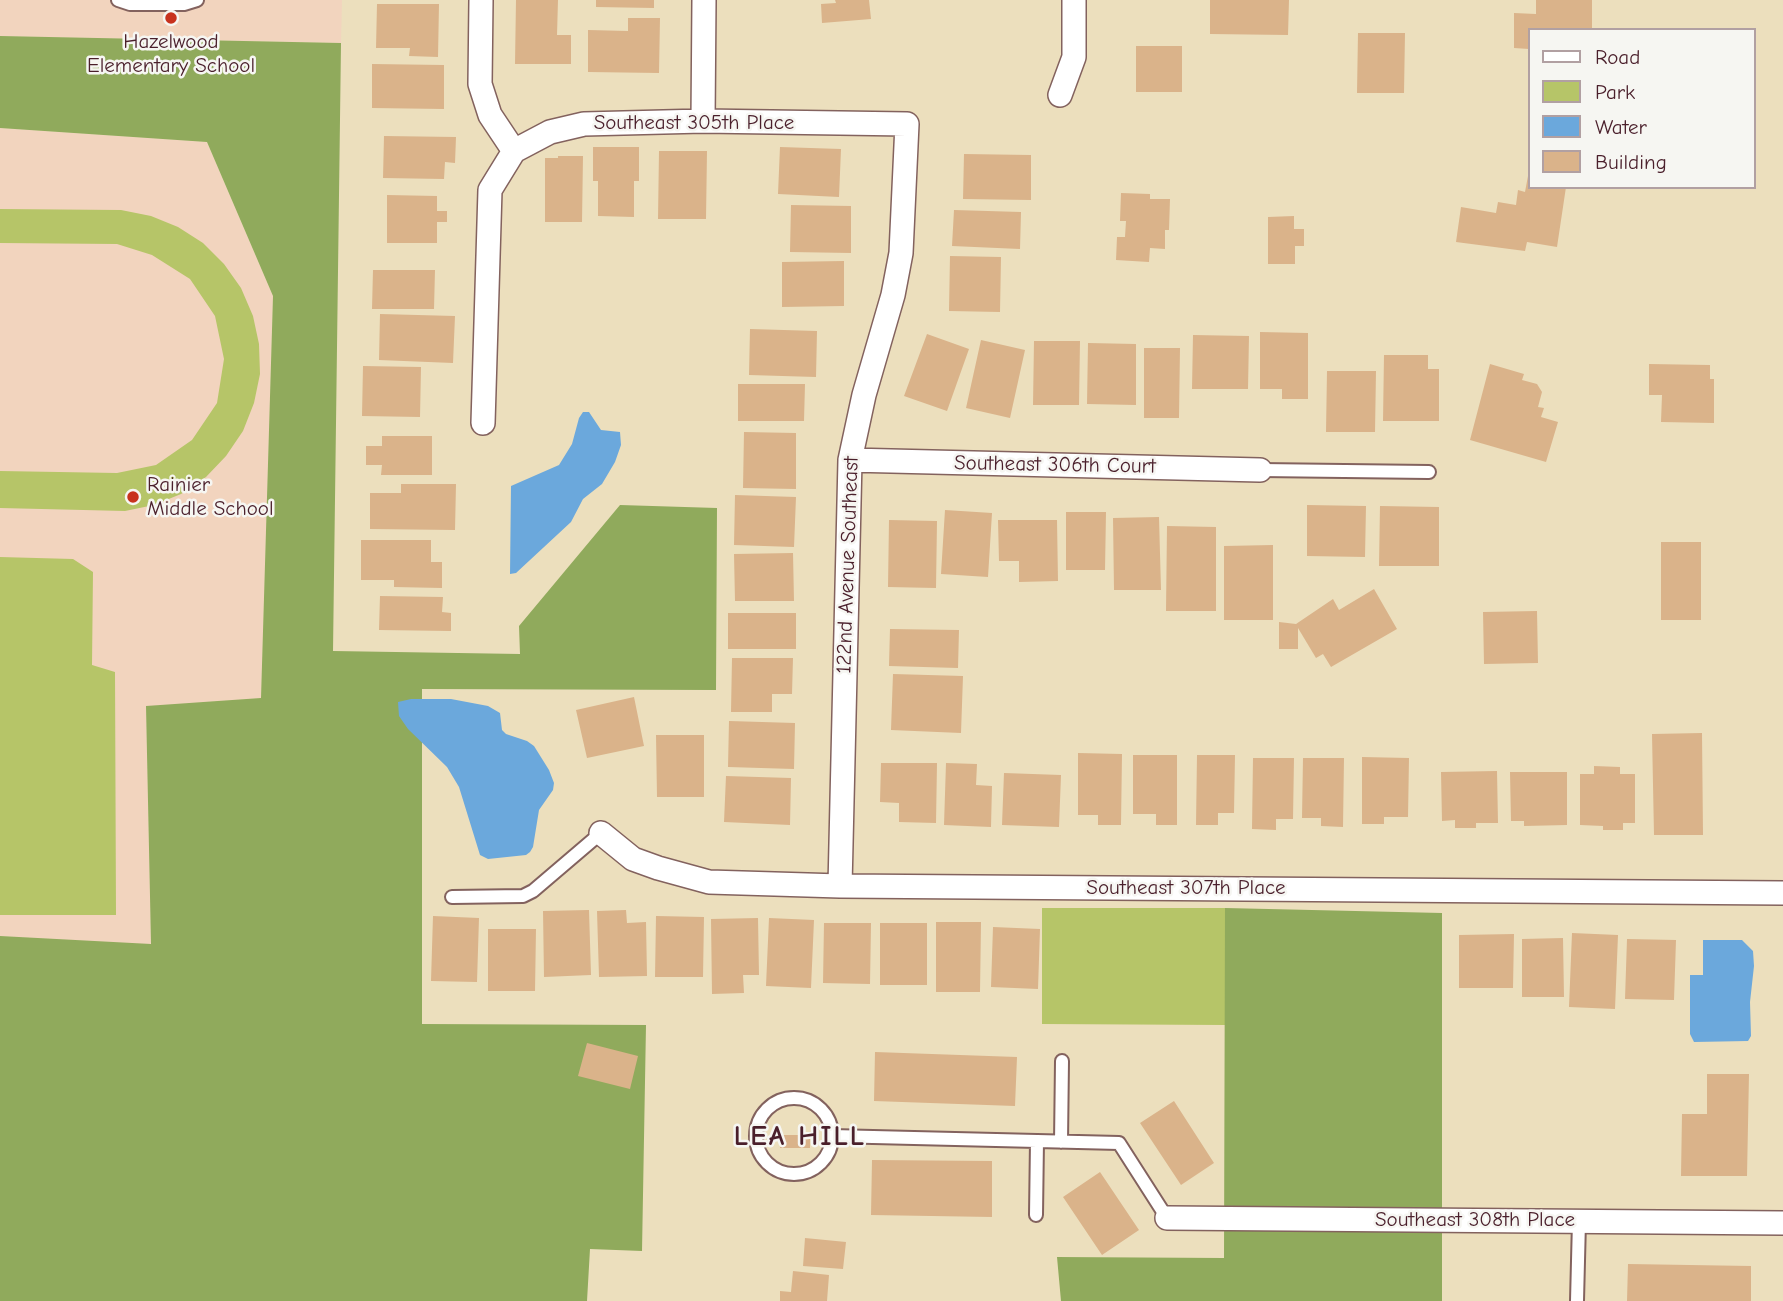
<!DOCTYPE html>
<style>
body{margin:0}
#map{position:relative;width:1783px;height:1301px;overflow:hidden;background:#ecdfbd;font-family:"Comic Neue",sans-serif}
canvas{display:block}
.legend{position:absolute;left:1528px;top:28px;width:228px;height:161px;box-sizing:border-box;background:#f6f6f2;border:2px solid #b1a0a2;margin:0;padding:9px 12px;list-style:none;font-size:21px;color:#4a1f2b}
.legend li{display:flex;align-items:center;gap:14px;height:35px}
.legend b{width:35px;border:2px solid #b1a0a2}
</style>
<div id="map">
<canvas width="1783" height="1301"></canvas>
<ul class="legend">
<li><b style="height:9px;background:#fff"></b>Road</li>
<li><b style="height:19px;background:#b6c568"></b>Park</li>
<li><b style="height:19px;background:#6ba8dc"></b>Water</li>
<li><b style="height:19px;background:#dab38a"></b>Building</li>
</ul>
</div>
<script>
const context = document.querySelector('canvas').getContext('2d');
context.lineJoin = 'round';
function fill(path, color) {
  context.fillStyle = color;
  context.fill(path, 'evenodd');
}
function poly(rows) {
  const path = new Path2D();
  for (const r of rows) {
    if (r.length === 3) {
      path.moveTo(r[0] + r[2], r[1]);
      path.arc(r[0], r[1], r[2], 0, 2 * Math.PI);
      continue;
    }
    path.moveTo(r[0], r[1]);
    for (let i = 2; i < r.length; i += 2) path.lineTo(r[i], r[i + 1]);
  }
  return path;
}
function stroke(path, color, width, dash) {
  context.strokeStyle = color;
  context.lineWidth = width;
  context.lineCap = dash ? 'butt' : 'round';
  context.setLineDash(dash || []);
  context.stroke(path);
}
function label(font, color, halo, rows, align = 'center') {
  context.font = font + ' "Comic Neue",sans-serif';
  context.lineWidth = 5;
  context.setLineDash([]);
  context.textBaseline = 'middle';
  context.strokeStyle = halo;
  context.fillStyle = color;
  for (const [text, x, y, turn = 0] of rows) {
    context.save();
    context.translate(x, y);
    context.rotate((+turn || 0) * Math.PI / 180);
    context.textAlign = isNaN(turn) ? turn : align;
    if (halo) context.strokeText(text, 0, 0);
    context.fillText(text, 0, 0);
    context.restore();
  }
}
fill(poly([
 [0,0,342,0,341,43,0,36],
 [0,128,207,142,273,296,261,698,146,707,151,945,0,936]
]), '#f2d4be');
fill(poly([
 [0,209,121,210,151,216,178,227,203,243,224,264,241,288,253,316,259,344,260,374,254,403,243,431,226,456,206,477,181,494,154,505,125,511,0,508,0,471,117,473,156,465,192,440,217,403,224,359,215,316,190,279,152,255,117,244,0,243],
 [0,557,73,559,93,572,92,665,115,672,116,915,0,915],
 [1042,908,1225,908,1225,1025,1042,1024]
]), '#b6c568');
fill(poly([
 [0,36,341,43,333,651,520,654,519,626,620,505,717,508,716,690,422,689,422,1024,646,1025,642,1251,590,1249,587,1301,0,1301,0,936,151,944,146,706,261,698,273,296,207,142,0,128],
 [1225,908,1442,913,1442,1301,1061,1301,1057,1257,1224,1258]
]), '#90aa5c');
fill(poly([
 [583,412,589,412,601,430,620,432,621,445,615,462,602,484,583,499,571,522,516,573,510,574,511,486,559,465,572,444,579,418],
 [411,699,451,699,488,706,500,713,502,730,506,734,527,741,534,746,549,770,554,783,553,790,539,810,533,847,530,852,526,855,488,859,480,855,459,787,447,767,408,729,399,716,398,702],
 [1703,940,1742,940,1753,951,1754,966,1750,1002,1751,1036,1748,1041,1694,1042,1690,1034,1690,975,1703,975]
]), '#6ba8dc');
fill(poly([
 [516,0,558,0,557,35,571,35,571,64,515,64],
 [596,0,654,0,654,8,596,7],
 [835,0,869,0,871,19,822,23,821,4,836,3],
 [1210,0,1289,0,1288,35,1210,34],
 [1536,0,1592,0,1592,30,1529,30,1529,49,1514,48,1514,13,1536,14],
 [377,4,439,4,438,57,409,56,410,48,376,48],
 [628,18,660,18,659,73,588,72,588,30,628,31],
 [1358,33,1405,33,1404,93,1357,93],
 [1136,46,1182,46,1182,92,1136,92],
 [372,64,444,65,444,109,372,108],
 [384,136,456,137,455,163,445,162,444,179,383,178],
 [593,147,639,147,639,181,634,181,634,217,598,216,598,181,593,181],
 [780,147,841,149,839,197,778,194],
 [659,151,707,151,706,219,658,219],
 [964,154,1031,155,1031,200,963,199],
 [558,156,583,156,582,222,545,222,545,158,558,158],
 [1528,176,1529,187,1566,187,1557,247,1527,242,1525,251,1456,242,1461,207,1496,213,1498,202,1516,205,1518,190,1525,192],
 [1121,193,1150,194,1150,199,1170,199,1169,230,1165,230,1165,249,1150,248,1149,262,1116,260,1117,237,1125,237,1126,221,1120,221],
 [387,195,437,196,437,211,447,211,447,222,437,222,437,243,387,243],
 [791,205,851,206,851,253,790,252],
 [954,210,1021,212,1020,249,952,246],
 [1294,216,1294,229,1304,229,1304,246,1295,246,1295,264,1268,264,1268,217],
 [950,256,1001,257,1000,312,949,311],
 [844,261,844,306,782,307,782,262],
 [373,270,435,270,434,309,372,309],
 [380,314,455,316,453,363,379,360],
 [750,329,817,331,816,377,749,375],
 [1260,332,1308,333,1308,399,1282,399,1282,389,1260,389],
 [927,334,969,349,947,411,904,396],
 [1193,335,1249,336,1248,389,1192,389],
 [981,340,1025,350,1010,418,966,408],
 [1034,341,1080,341,1079,405,1033,405],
 [1088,343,1136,344,1136,405,1087,404],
 [1144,348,1180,348,1179,418,1144,418],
 [1384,355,1428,355,1428,369,1439,369,1439,421,1383,421],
 [1490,364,1524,374,1522,380,1537,384,1542,392,1538,407,1544,408,1541,417,1558,422,1546,462,1470,440],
 [1649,364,1710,365,1710,379,1714,379,1714,423,1661,422,1662,395,1649,395],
 [363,366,421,367,420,417,362,416],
 [1327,371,1376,371,1375,432,1326,432],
 [738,384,805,384,804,421,738,421],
 [744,432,796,433,796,489,743,488],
 [382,436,432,436,432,475,381,475,382,465,366,465,366,446,382,446],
 [401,484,456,484,455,530,370,529,370,493,401,493],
 [735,495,796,497,794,547,734,545],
 [1307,505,1366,506,1365,557,1307,556],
 [1380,506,1439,507,1439,566,1379,566],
 [945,510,992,513,988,577,941,574],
 [1066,512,1106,512,1105,570,1066,570],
 [1159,517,1161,590,1114,590,1113,518],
 [889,520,937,521,936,588,888,587],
 [998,520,1057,520,1058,581,1019,582,1019,561,999,561],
 [1167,526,1216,527,1216,611,1166,611],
 [361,540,431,540,431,562,442,562,442,588,394,587,394,580,361,580],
 [1661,542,1701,542,1701,620,1661,620],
 [1273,545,1273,620,1224,620,1224,546],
 [793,553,794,601,735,601,734,554],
 [1374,589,1397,629,1331,667,1323,654,1316,658,1298,628,1298,649,1279,649,1279,622,1296,624,1333,599,1339,610],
 [380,596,443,597,442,612,451,613,451,631,379,630],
 [1537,611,1538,663,1484,664,1483,612],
 [728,613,796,613,796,649,728,649],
 [890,629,959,630,958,668,889,666],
 [732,658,793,658,792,694,772,694,772,712,731,712],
 [893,674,963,676,961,733,891,730],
 [634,697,644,746,587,758,576,710],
 [729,721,795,723,794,769,728,767],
 [1702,733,1703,835,1654,835,1652,734],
 [656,735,704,735,704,797,657,797],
 [1078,753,1122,754,1121,825,1098,825,1098,815,1078,815],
 [1133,755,1177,755,1177,825,1156,825,1156,814,1133,814],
 [1197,755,1235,755,1234,813,1218,813,1218,825,1196,825],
 [1362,757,1409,758,1408,817,1384,817,1384,824,1362,824],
 [1253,758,1294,758,1293,819,1276,819,1276,830,1252,829],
 [1303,758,1344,758,1343,827,1321,826,1321,818,1302,818],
 [881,763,937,763,936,823,899,822,899,803,880,802],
 [946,763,977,764,976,785,992,786,991,827,944,825],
 [1594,766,1620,767,1620,774,1635,774,1635,823,1623,823,1623,830,1603,830,1603,826,1580,825,1580,774,1594,774],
 [1497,771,1498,823,1476,823,1476,828,1455,828,1455,820,1442,821,1441,772],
 [1510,772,1567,772,1567,825,1524,826,1524,821,1511,821],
 [1004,773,1061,775,1059,827,1002,825],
 [726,776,791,778,790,825,724,822],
 [589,910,591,975,544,977,543,911],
 [626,910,627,923,646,922,647,976,599,977,597,911],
 [433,916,479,918,477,982,431,981],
 [656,916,704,917,703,977,655,977],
 [758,918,759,975,743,975,744,993,712,994,711,919],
 [769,918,814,920,811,988,766,986],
 [936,922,981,922,980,992,936,992],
 [824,923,871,923,870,984,823,983],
 [880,923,927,923,927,985,880,985],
 [993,927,1040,929,1038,989,991,987],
 [488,929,536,929,535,991,488,991],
 [1572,933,1618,935,1615,1009,1569,1007],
 [1514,934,1513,988,1459,988,1459,935],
 [1563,938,1564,997,1522,997,1522,939],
 [1627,939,1676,940,1674,1000,1625,999],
 [587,1043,638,1056,630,1089,578,1076],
 [875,1052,1017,1057,1015,1106,874,1101],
 [1707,1074,1749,1074,1747,1176,1681,1176,1682,1114,1707,1114],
 [1174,1101,1214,1163,1181,1185,1140,1123],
 [781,1135,810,1135,810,1148,780,1148],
 [872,1160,992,1161,992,1217,871,1215],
 [1100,1172,1139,1230,1102,1255,1063,1197],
 [805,1238,846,1242,843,1269,803,1266],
 [1628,1264,1751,1266,1751,1301,1627,1301],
 [793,1271,829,1275,827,1301,780,1301,780,1291,791,1292]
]), '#dab38a');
const lane = poly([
 [118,0,130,4,184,4,197,0],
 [1260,470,1429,472],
 [452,897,523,896,533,891,601,833],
 [794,1136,38],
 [832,1136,1119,1143,1167,1218],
 [1061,1142,1062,1061],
 [1036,1215,1037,1141],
 [1577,1301,1579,1221]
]);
const street = poly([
 [481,0,480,84,490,115,514,151],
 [1060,95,1074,57,1074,0],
 [703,121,704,0],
 [483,423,490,190,514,151,550,132,584,124,703,121,907,124,901,253,893,295,864,395,850,460,840,886],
 [850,460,1260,470],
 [601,833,633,859,658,868,709,882,840,886,1783,893],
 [1167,1218,1783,1223]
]);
stroke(lane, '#83625e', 16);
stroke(street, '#83625e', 26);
stroke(lane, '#fff', 12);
stroke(street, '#fff', 23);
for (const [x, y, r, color] of [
 [171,18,7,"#c8321e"],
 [133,497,7,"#c8321e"]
]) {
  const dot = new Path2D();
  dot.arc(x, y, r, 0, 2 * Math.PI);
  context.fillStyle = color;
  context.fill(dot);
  stroke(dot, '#f6f6f2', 2.5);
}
label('21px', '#4a1f2b', '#f6f6f2', [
 ["Hazelwood",171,42],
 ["Elementary School",171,66],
 ["Rainier",147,485,"left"],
 ["Middle School",147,509,"left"]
]);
label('21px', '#4a1f2b', '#f6f6f2', [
 ["Southeast 305th Place",694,123],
 ["Southeast 306th Court",1055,465,1],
 ["122nd Avenue Southeast",848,565,-88],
 ["Southeast 307th Place",1186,888],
 ["Southeast 308th Place",1475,1220]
]);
context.letterSpacing = '2px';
label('bold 28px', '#4a1f2b', '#f6f6f2', [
 ["LEA HILL",800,1137]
]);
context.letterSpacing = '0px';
</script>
